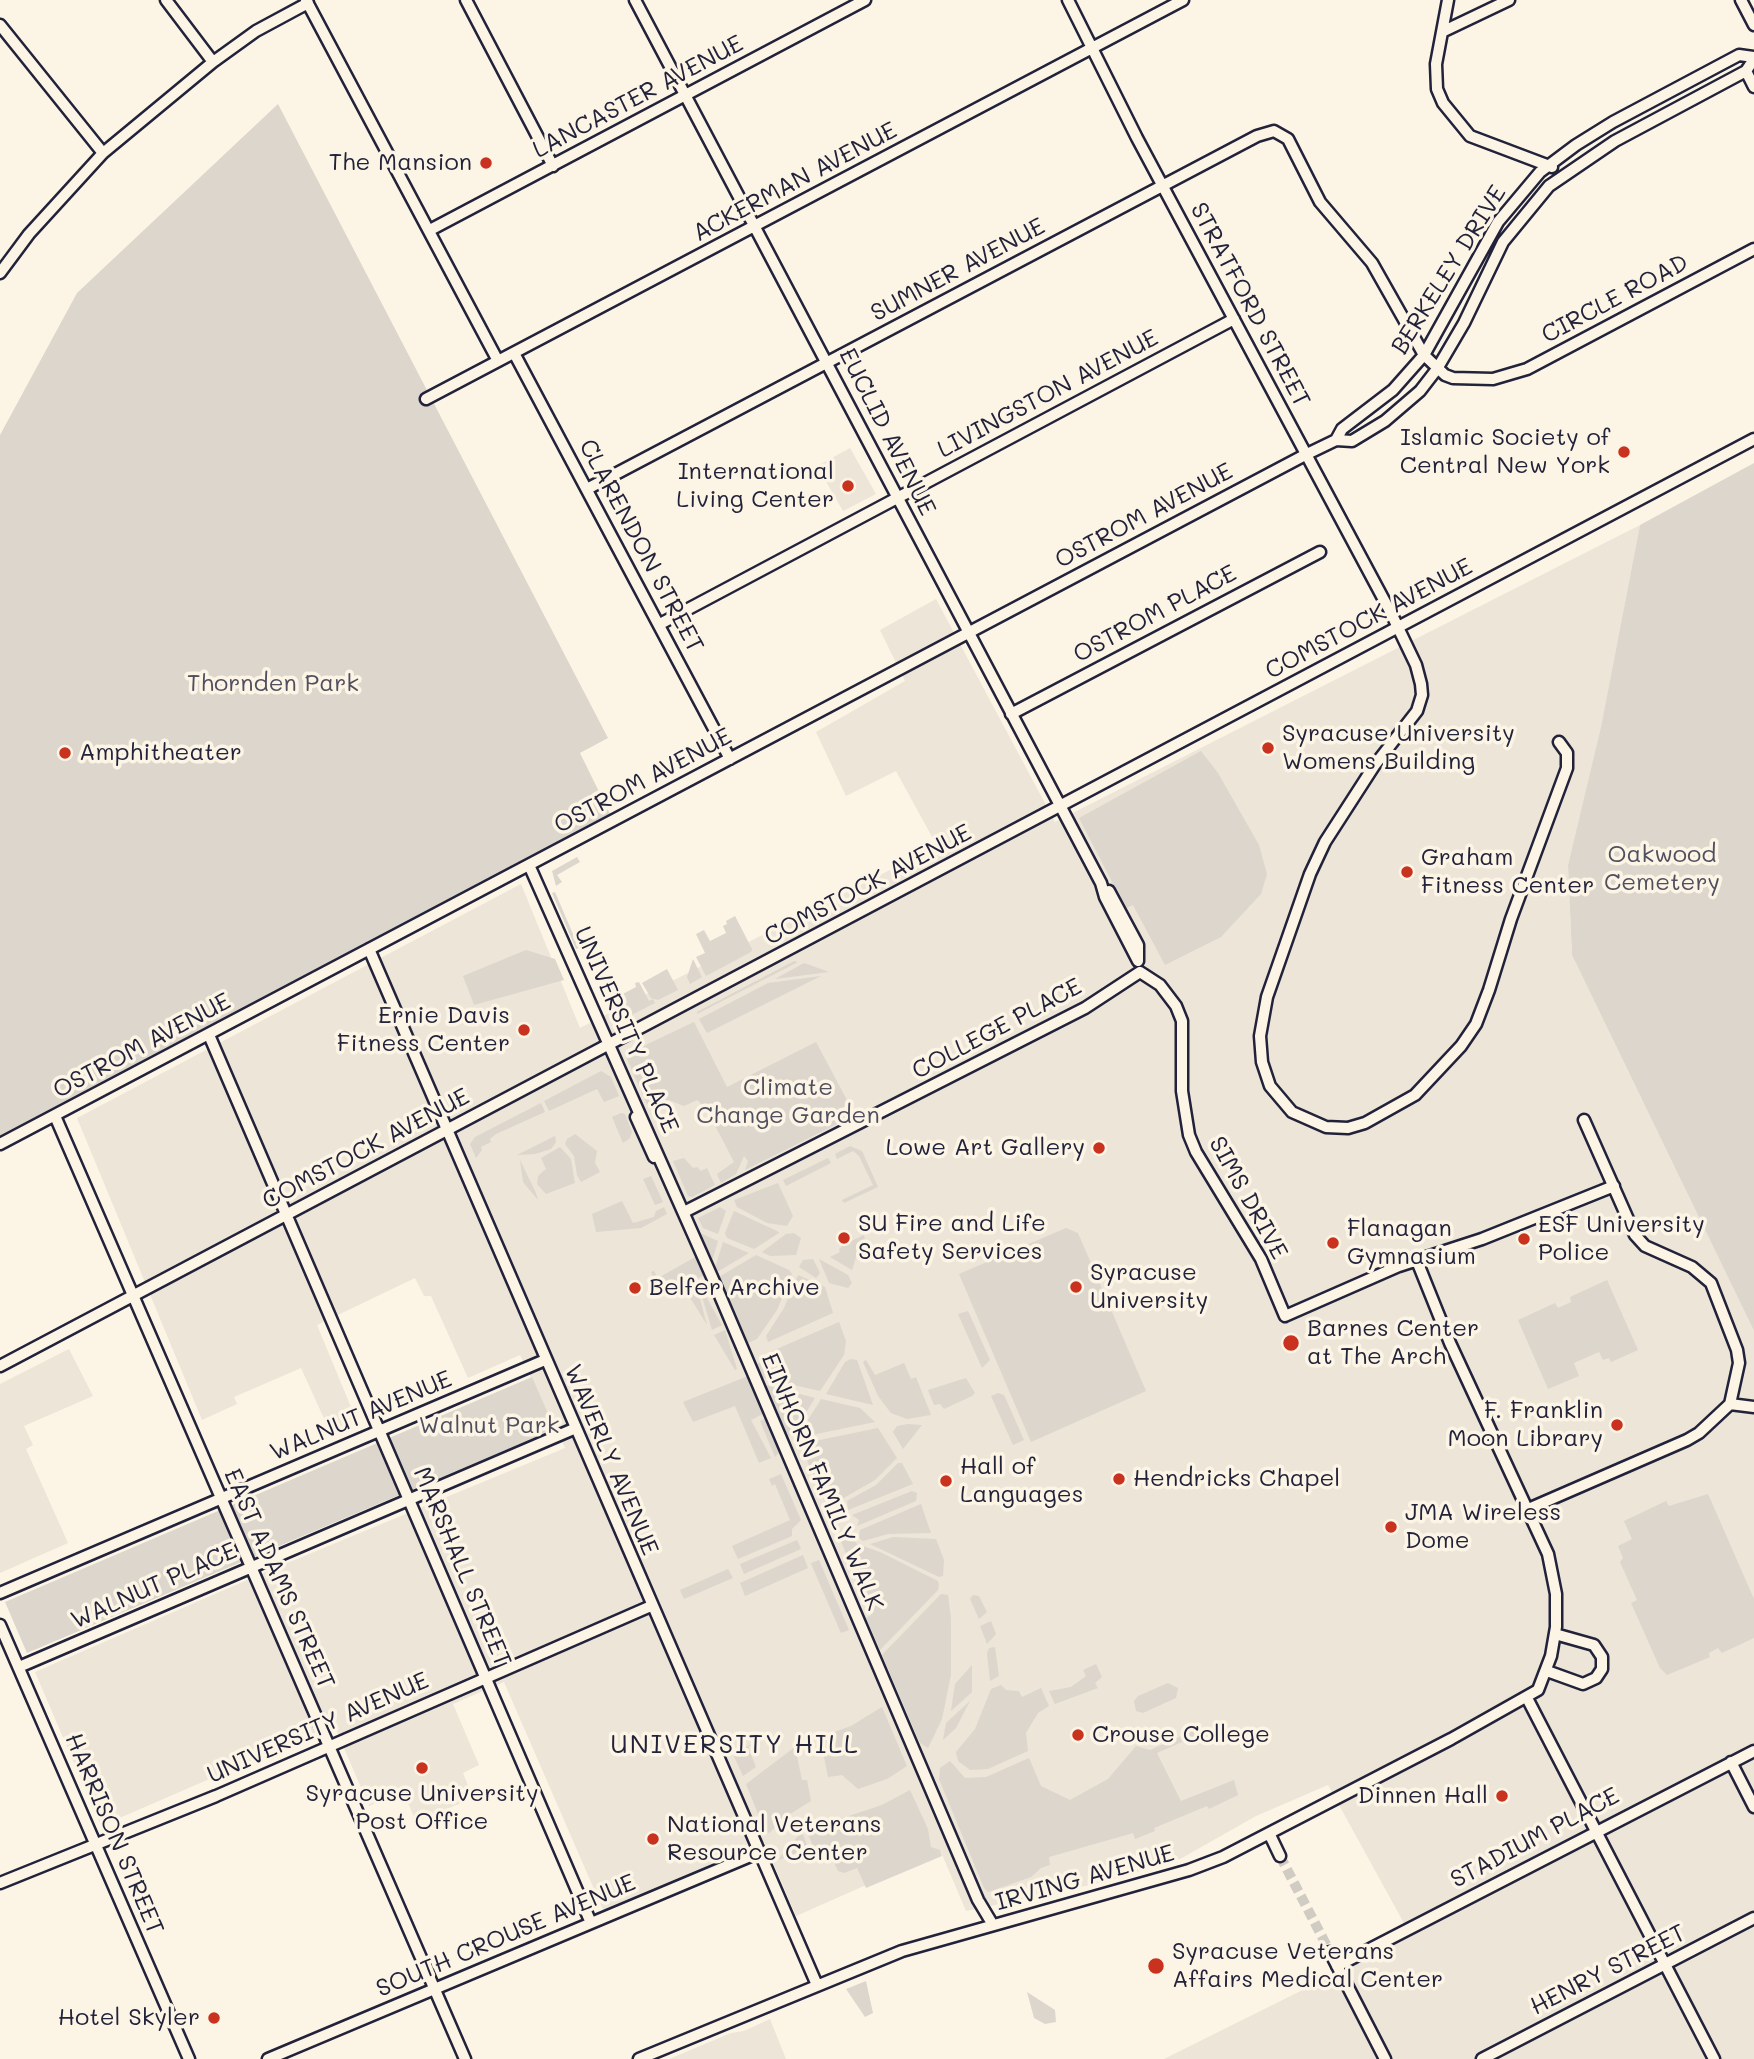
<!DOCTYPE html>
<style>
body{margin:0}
canvas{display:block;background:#fcf5e5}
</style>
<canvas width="1754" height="2059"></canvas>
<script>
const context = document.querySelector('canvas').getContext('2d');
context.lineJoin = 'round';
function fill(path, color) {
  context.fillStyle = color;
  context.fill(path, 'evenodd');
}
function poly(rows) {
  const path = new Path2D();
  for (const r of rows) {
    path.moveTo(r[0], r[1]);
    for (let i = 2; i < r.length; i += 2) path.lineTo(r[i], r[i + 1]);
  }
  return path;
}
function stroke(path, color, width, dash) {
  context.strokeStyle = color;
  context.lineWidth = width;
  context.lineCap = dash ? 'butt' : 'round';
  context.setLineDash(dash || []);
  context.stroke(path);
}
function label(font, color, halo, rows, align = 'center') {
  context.font = font + ' Mali,sans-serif';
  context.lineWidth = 7;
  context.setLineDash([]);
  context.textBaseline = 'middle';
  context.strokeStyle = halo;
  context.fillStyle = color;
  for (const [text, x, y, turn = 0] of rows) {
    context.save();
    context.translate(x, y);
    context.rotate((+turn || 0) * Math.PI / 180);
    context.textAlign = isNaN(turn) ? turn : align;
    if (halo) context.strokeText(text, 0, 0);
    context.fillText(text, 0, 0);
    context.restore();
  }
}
fill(poly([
 [850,448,876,494,843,511,817,466],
 [1640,525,1601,728,1568,865,1572,955,1754,1331,1754,2059,1164,2059,1411,1936,1328,1785,1256,1816,1182,1858,1104,1882,966,1911,941,1852,796,1916,764,1842,604,1912,504,1682,453,1704,479,1765,463,1773,473,1798,416,1822,403,1791,369,1806,334,1725,101,1826,35,1672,268,1571,565,1448,520,1355,468,1378,431,1296,424,1296,415,1278,317,1325,358,1424,332,1436,301,1368,234,1397,237,1404,202,1420,77,1118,521,884,580,1028,937,846,896,771,846,796,816,732,905,681,880,630,936,599,1055,822],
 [69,1349,93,1396,24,1426,33,1445,26,1449,68,1543,0,1573,0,1384],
 [770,2019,786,2059,669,2059,731,2033,744,2031]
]), '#ece5d8');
fill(poly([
 [278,104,608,738,580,753,611,816,0,1138,0,435,77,293],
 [1754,463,1754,1331,1572,955,1568,865,1601,727,1640,525],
 [1201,751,1218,773,1259,845,1267,874,1261,894,1221,937,1165,965,1133,905,1127,908,1121,899,1079,818],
 [577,857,580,862,557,875,562,882,556,886,552,871],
 [555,892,579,948,576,949,552,893],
 [735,916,752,949,751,952,706,976,696,957,705,953,696,934,704,930,710,941,726,933,723,926,727,924,726,921],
 [526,950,555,959,564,980,474,1005,463,976],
 [693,959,702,977,690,984,687,977],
 [794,961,798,962,697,1014,697,1012],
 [804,963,829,972,775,979],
 [667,969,678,990,658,1000,651,998,642,983],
 [821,976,707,1033,699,1019,768,983],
 [639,982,649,1001,653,999,655,1003,618,1022,604,995,610,992,617,997,636,987,635,983],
 [694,1022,727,1087,816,1042,855,1115,745,1170,748,1161,744,1156,736,1174,721,1183,717,1174,734,1162,706,1108,697,1100,684,1106,669,1100,651,1109,648,1107,627,1059,635,1050],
 [601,1071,611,1077,619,1096,604,1102,597,1089,549,1111,544,1101],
 [541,1103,545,1112,496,1134,490,1139,491,1142,481,1147,482,1150,476,1158,470,1144,475,1137],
 [621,1113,625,1114,632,1132,630,1138,623,1143,612,1117],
 [575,1134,597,1151,595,1163,600,1172,581,1182,577,1175,574,1156,565,1144,567,1139],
 [555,1136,556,1142,551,1149,535,1154,517,1155],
 [850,1146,862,1151,878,1187,844,1203,842,1200,873,1185,859,1156,853,1151,837,1159,835,1154],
 [560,1147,571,1159,575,1183,546,1194,537,1184,538,1176,546,1169,541,1158],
 [684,1158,693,1168,697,1167,701,1171,707,1168,715,1185,692,1197,688,1196,673,1161],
 [828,1158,831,1163,786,1186,783,1180],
 [520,1160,536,1193,538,1200,523,1182],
 [651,1176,663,1202,655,1205,643,1179],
 [778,1183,793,1216,787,1226,767,1223,737,1207,734,1200],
 [622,1201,633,1223,654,1217,656,1211,664,1207,667,1214,641,1228,596,1232,592,1214],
 [720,1207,726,1211,718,1234,703,1228,698,1218],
 [734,1211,779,1232,779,1233,754,1249,727,1238,725,1233],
 [1066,1228,1078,1233,1146,1391,1031,1442,959,1274],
 [700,1233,718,1241,712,1261],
 [794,1233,801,1238,796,1255,770,1256,762,1252,786,1234],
 [864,1235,866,1245,856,1257,852,1270,830,1257,840,1252,839,1249,845,1244],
 [723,1242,749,1253,717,1272,715,1268],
 [756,1255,789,1270,792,1274,777,1310,757,1339,748,1343,719,1277],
 [697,1256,705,1275,661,1295,651,1272,654,1271,658,1278],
 [813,1259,820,1273,816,1278,799,1267,803,1260],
 [819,1259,848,1275,852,1283,848,1288,829,1283],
 [798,1275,825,1287,833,1313,768,1342,766,1336,784,1308],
 [1607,1280,1638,1350,1611,1362,1609,1358,1603,1360,1599,1352,1574,1363,1579,1376,1548,1389,1518,1320,1555,1303,1558,1308,1571,1302,1570,1297],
 [697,1288,707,1325,688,1294],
 [702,1289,722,1325,712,1330,700,1290],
 [968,1311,990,1360,982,1368,958,1314],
 [839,1322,846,1341,844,1355,820,1391,763,1378,757,1364,773,1356,772,1351],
 [725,1330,737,1369,735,1370,714,1335],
 [851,1359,857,1360,873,1405,826,1394,845,1362],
 [866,1360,875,1375,904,1363,911,1379,916,1377,931,1415,907,1419,891,1413,878,1396,863,1362],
 [748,1376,763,1414,751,1420,771,1458,759,1463,735,1406,693,1422,683,1402],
 [532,1377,555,1429,27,1653,5,1602],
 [966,1378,975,1393,972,1396,944,1409,940,1404,934,1405,928,1390],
 [766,1385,815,1398,792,1435,788,1436],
 [998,1393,1004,1395,1024,1440,1013,1445,991,1396],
 [821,1399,860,1408,875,1422,797,1438],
 [765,1419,780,1451,775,1457,760,1421],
 [908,1424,922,1425,903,1449,893,1432,897,1426],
 [878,1428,897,1458,875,1480,842,1499,842,1513,832,1518,800,1444],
 [898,1463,902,1463,913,1484,848,1510,847,1501,876,1485],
 [781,1474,801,1520,792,1529,792,1536,738,1559,732,1546,790,1520,775,1484,772,1486,769,1479],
 [912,1491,917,1493,916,1501,857,1526,859,1520,852,1515],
 [1708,1494,1754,1599,1754,1638,1722,1653,1718,1648,1709,1653,1710,1657,1667,1675,1660,1668,1631,1603,1637,1600,1620,1562,1623,1558,1618,1546,1632,1539,1624,1521,1666,1501,1669,1506],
 [921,1504,931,1533,888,1534,863,1541,859,1538,860,1530],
 [851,1536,857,1544,880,1552,938,1581,939,1585,938,1590,880,1650,866,1618,871,1615,840,1539],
 [893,1537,936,1539,944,1560,943,1576,939,1577,870,1544],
 [797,1540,801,1549,744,1574,740,1564],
 [803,1555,808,1568,745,1596,740,1583],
 [819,1560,849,1630,841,1633,812,1566,811,1563],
 [728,1569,733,1578,684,1599,680,1590],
 [941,1594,948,1595,951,1618,951,1675,942,1719,928,1748,920,1743,882,1655],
 [973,1595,979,1596,987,1612,979,1619,970,1599],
 [991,1621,996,1634,987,1644,980,1626],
 [995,1647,999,1676,990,1681,987,1654,989,1648],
 [1096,1664,1102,1677,1095,1683,1098,1688,1055,1704,1049,1691,1071,1687,1086,1676,1083,1670],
 [972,1665,972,1692,951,1711,955,1684],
 [1168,1683,1178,1688,1176,1698,1143,1713,1136,1711,1134,1701,1138,1696],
 [1001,1685,1006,1690,1019,1691,1022,1697,1041,1688,1049,1706,1038,1713,1026,1733,1028,1751,988,1769,970,1770,958,1761,956,1752,975,1729,991,1689],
 [970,1701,956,1728,943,1740,946,1723],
 [882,1707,907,1766,887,1779,858,1789,842,1775,828,1777,820,1737,851,1726],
 [1199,1728,1200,1734,1157,1753,1181,1801,1234,1780,1238,1795,1209,1809,1207,1806,1154,1828,1155,1831,1135,1839,1133,1833,1049,1857,1050,1865,1041,1868,1031,1877,988,1892,984,1888,939,1779,940,1768,950,1761,965,1778,986,1777,1029,1758,1041,1786,1070,1800,1108,1779,1136,1746,1150,1750],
 [763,1738,748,1747,756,1767,743,1776,733,1754],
 [795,1747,802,1780,807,1780,811,1801,790,1814,769,1833,764,1829,746,1784],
 [910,1790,928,1829,931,1847,940,1850,942,1856,866,1888,857,1868,844,1873,838,1871,832,1858,821,1863,806,1830,882,1805],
 [802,1832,808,1848,779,1860,784,1851],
 [866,1981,873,2013,865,2017,846,1989],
 [1027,1992,1055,2010,1056,2022,1045,2024,1034,2018]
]), '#dcd6cc');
stroke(poly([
 [1280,1856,1330,1952]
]), '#d0cbc3', 10, [10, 5]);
const minor = poly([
 [166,0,213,62],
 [306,0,498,361],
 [466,0,553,166],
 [635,0,1101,883,1105,897,1138,961],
 [1068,0,1137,138,1392,615,1416,665,1421,684,1422,695,1417,711,1374,766,1325,842,1310,874,1267,997,1260,1036,1262,1062,1270,1086,1292,1112,1326,1127,1348,1128,1365,1123,1415,1095,1461,1046,1476,1024,1489,990,1511,919,1567,768,1567,753,1559,742],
 [1448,0,1436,64,1437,89,1443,103,1470,136,1552,167],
 [1741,0,1754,25],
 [0,25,103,153],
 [1444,31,1509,0],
 [1746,71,1754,87],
 [430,230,865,0],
 [0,273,29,234,103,153,213,62,256,31,308,3],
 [514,353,730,759],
 [426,399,1183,0],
 [1336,440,1342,429,1393,390,1424,355,1498,222,1540,172,1576,145,1613,122,1739,55,1754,57],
 [587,489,1257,136,1274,131,1288,139,1320,202,1372,263,1424,355,1445,375,1453,378,1493,379,1527,369,1754,249],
 [660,624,1234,319],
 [1011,714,1320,552],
 [529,865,712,1277,978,1900,993,1925],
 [1109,891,1138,945,1138,960],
 [369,949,817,1985],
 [1140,972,1160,985,1176,1006,1182,1021,1182,1091,1189,1135,1196,1152,1261,1259,1285,1316,1399,1266,1482,1239,1614,1186],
 [209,1035,591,1923],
 [55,1116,465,2059],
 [636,1117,654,1157],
 [1584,1120,1635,1235,1645,1246,1692,1267,1711,1283,1737,1350,1739,1363,1730,1404],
 [0,1144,1305,455,1336,440,1352,441,1385,421,1420,391,1437,369,1464,323,1503,242,1549,186,1615,141,1746,71,1754,59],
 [684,1212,1085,1008,1140,972],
 [0,1366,1754,439],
 [1730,1404,1754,1407],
 [1526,1510,1687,1440,1699,1433,1730,1404],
 [0,1593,545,1360],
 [0,1625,189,2059],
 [19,1667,576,1428],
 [1547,1671,1583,1684,1596,1678,1602,1669,1602,1657,1594,1645,1555,1634],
 [1527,1698,1714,2059],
 [1731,1762,1754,1807],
 [1269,1833,1280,1856],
 [0,1883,216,1796,651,1606],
 [1330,1952,1385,2059],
 [1337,1966,1754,1751],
 [268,2059,760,1852],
 [639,2059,902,1951,1189,1870,1223,1857,1451,1739,1538,1690,1551,1656,1556,1627,1556,1594,1548,1554,1450,1343,1417,1261],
 [1482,2059,1754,1918]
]);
stroke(minor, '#22223b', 15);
stroke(minor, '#fcf5e5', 10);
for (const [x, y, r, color] of [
 [486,163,7,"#c8321e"],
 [1624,452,7,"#c8321e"],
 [848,486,7,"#c8321e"],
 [1268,748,7,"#c8321e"],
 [65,753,7,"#c8321e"],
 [1407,872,7,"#c8321e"],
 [524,1030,7,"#c8321e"],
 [1099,1148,7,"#c8321e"],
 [844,1238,7,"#c8321e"],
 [1524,1239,7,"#c8321e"],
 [1333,1243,7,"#c8321e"],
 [1076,1287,7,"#c8321e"],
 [635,1288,7,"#c8321e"],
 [1291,1343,9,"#c8321e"],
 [1617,1425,7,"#c8321e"],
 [1119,1479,7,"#c8321e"],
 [946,1481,7,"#c8321e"],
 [1391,1527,7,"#c8321e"],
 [1078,1735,7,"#c8321e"],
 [422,1768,7,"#c8321e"],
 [1502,1796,7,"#c8321e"],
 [653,1839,7,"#c8321e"],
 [1156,1966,9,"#c8321e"],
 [214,2018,7,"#c8321e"]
]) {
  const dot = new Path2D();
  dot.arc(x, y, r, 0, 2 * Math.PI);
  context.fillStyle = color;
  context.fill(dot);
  stroke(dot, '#fcf5e5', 2.5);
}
label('24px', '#22223b', '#fcf5e5', [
 ["LANCASTER AVENUE",638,97,-28],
 ["ACKERMAN AVENUE",795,182,-28],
 ["SUMNER AVENUE",958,270,-28],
 ["BERKELEY DRIVE",1449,270,-58],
 ["CIRCLE ROAD",1615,299,-28],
 ["STRATFORD STREET",1250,305,62],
 ["LIVINGSTON AVENUE",1048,394,-28],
 ["EUCLID AVENUE",887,432,63],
 ["OSTROM AVENUE",1144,516,-28],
 ["CLARENDON STREET",641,546,62],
 ["OSTROM PLACE",1155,614,-28],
 ["COMSTOCK AVENUE",1369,619,-28],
 ["OSTROM AVENUE",643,781,-28],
 ["COMSTOCK AVENUE",868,885,-28],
 ["COLLEGE PLACE",997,1029,-28],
 ["UNIVERSITY PLACE",626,1030,66],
 ["OSTROM AVENUE",142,1046,-28],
 ["COMSTOCK AVENUE",366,1149,-28],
 ["SIMS DRIVE",1248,1198,61],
 ["WALNUT AVENUE",361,1416,-23],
 ["WAVERLY AVENUE",611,1460,67],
 ["EINHORN FAMILY WALK",822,1482,67],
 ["MARSHALL STREET",462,1567,67],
 ["EAST ADAMS STREET",279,1579,66],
 ["WALNUT PLACE",154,1586,-24],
 ["UNIVERSITY AVENUE",318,1728,-24],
 ["HARRISON STREET",114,1834,67],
 ["STADIUM PLACE",1535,1838,-28],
 ["IRVING AVENUE",1085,1878,-16],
 ["SOUTH CROUSE AVENUE",506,1936,-23],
 ["HENRY STREET",1608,1970,-27]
]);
label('24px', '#22223b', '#fcf5e5', [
 ["The Mansion",472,163,"right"],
 ["Islamic Society of",1610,438,"right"],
 ["Central New York",1610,466,"right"],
 ["International",834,472,"right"],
 ["Living Center",834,500,"right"],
 ["Syracuse University",1282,734],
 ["Womens Building",1282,762],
 ["Amphitheater",79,753],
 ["Graham",1421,858],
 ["Fitness Center",1421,886],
 ["Ernie Davis",510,1016,"right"],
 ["Fitness Center",510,1044,"right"],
 ["Lowe Art Gallery",1085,1148,"right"],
 ["SU Fire and Life",858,1224],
 ["Safety Services",858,1252],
 ["ESF University",1538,1225],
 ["Police",1538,1253],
 ["Flanagan",1347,1229],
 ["Gymnasium",1347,1257],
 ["Syracuse",1090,1273],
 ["University",1090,1301],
 ["Belfer Archive",649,1288],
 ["Barnes Center",1307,1329],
 ["at The Arch",1307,1357],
 ["F. Franklin",1603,1411,"right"],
 ["Moon Library",1603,1439,"right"],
 ["Hall of",960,1467],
 ["Languages",960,1495],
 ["Hendricks Chapel",1133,1479],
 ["JMA Wireless",1405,1513],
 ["Dome",1405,1541],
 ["Crouse College",1092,1735],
 ["Syracuse University",422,1794,"center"],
 ["Post Office",422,1822,"center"],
 ["Dinnen Hall",1488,1796,"right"],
 ["National Veterans",667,1825],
 ["Resource Center",667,1853],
 ["Syracuse Veterans",1172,1952],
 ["Affairs Medical Center",1172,1980],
 ["Hotel Skyler",200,2018,"right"]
], 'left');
label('24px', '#504f5f', '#fcf5e5', [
 ["Thornden Park",273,684],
 ["Oakwood",1662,855],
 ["Cemetery",1662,883],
 ["Climate",788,1088],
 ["Change Garden",788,1116],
 ["Walnut Park",489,1426]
]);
context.letterSpacing = '2px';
label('26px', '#22223b', '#fcf5e5', [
 ["UNIVERSITY HILL",735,1745]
]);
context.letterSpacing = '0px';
</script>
